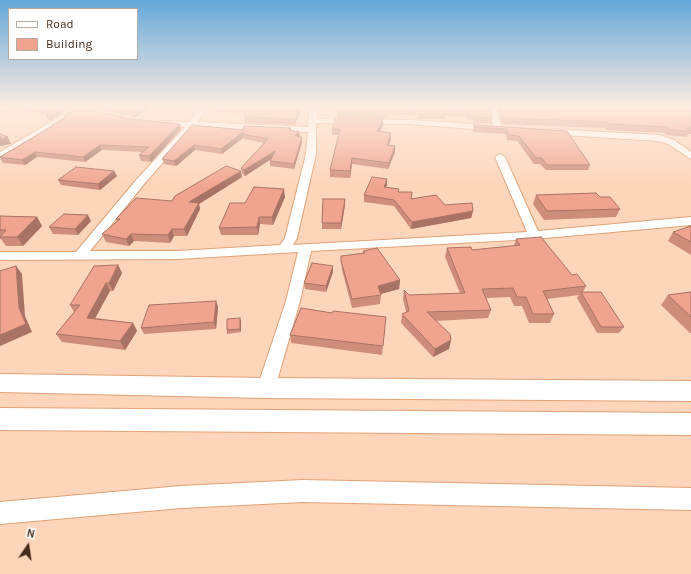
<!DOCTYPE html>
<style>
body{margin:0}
#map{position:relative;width:691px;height:574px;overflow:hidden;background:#fdd5ba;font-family:Karla,sans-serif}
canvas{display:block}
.legend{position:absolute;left:8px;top:8px;width:130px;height:52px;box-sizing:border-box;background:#fff;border:1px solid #b5aba3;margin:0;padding:5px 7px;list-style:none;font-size:12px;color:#452c19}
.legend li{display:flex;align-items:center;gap:8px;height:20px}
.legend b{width:20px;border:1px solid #b5aba3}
.north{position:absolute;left:8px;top:526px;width:40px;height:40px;-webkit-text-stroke:3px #fff;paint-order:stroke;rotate:13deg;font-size:11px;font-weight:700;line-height:16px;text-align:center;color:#452c19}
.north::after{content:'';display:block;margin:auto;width:14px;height:18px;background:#452c19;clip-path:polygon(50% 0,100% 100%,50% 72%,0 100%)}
</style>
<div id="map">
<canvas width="691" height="574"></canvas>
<ul class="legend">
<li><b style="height:5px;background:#fff"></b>Road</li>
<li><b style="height:11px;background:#f0a48f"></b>Building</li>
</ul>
<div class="north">N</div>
</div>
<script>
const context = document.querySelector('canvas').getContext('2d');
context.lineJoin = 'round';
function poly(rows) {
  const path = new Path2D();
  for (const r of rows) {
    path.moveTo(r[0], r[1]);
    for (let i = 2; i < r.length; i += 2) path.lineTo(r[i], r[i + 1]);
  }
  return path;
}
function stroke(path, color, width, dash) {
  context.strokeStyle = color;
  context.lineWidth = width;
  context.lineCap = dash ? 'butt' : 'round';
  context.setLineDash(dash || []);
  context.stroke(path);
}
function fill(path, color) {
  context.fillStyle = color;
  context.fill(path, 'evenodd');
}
const minor = poly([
 [0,108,7,108,0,111,0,108],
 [199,108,207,108,197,122,308,127,309,108,317,108,317,119,410,120,493,125,488,108,496,108,502,128,498,131,410,124,316,123,316,154,297,238,293,245,527,232,495,157,500,154,505,157,538,231,691,217,691,225,534,239,311,251,300,301,275,388,272,393,266,395,260,393,257,388,286,301,298,252,178,259,0,260,0,252,76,252,137,179,185,127,161,125,158,125,157,123,158,121,189,122,199,108],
 [194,127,308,132,306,154,285,238,280,245,178,251,90,251,145,183,194,127],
 [66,113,69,113,73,115,0,159,0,152,66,113],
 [550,129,660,135,674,140,691,152,691,159,668,144,659,141,547,134,546,132,547,130,550,129],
 [303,480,691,488,691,510,303,502,181,508,0,524,0,502,181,486,303,480]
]);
const major = poly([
 [0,374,266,378,691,381,691,401,266,398,0,392,0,374],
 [0,408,691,413,691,435,0,430,0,408]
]);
stroke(minor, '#e1a276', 2);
stroke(major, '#e1a276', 2);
fill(minor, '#fff');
fill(major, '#fff');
fill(poly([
 [12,108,70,108,51,120,48,120,46,116,47,115],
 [93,108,150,108,135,117],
 [213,108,301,108,295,125,245,123,245,114,214,111],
 [338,108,490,108,492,118,491,123,473,122,473,120,468,120,467,117,445,116,445,119,417,119,417,115,388,114,386,118,337,118,337,112],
 [497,108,691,108,691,134,688,134,687,137,667,135,665,133,606,130,605,128,502,124],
 [64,116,123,117,124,119,180,124,181,129,151,162,141,161,139,155,143,152,102,150,85,162,37,157,25,165,3,163,0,157,52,126,64,118],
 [192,125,243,130,291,128,291,130,299,132,300,137,302,137,302,142,294,169,270,166,270,161,271,159,245,176,242,173,241,168,264,143,244,139,243,138,222,154,195,150,176,166,164,164,162,159],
 [383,125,380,132,391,139,388,145,395,146,395,152,388,169,352,164,350,178,330,177,330,170,339,135,332,135,332,129],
 [474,125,567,131,590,165,588,170,546,170,540,164,534,164,517,141,507,140,506,134,473,132],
 [114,171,117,176,100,190,61,185,58,180],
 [242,177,199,204,200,209,187,236,174,236,170,243,134,241,129,246,106,242,102,234,117,222,116,219,172,201],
 [387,185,386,187,399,192,411,199,445,205,473,211,471,218,411,229,394,206,364,202,364,195],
 [536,195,600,197,620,209,616,217,544,220,533,204],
 [285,197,273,225,260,224,258,235,221,235,219,228,245,203],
 [345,205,341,229,322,229,322,223],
 [0,216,37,217,42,226,23,246,6,246,1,239,0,239],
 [91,221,78,235,53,234,49,227],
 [691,226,691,255,668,241,673,232],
 [516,239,572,275,586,286,583,292,624,327,619,333,597,333,577,298,579,295,547,299,554,314,550,323,529,323,522,306,514,306,510,297,486,298,491,310,488,318,436,321,451,340,449,349,433,357,401,323,402,314,406,312,403,299,404,290,409,295,460,293,445,257,447,248,472,250,514,246],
 [363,251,400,280,399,289,380,294,381,295,380,304,352,308,342,270,341,256,363,253],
 [118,265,122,273,113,291,110,291,95,318,133,323,137,331,125,350,62,342,56,334,74,312,70,305],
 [333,266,333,272,326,292,305,289,304,283],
 [691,292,691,333,690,333,661,305,668,295],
 [216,301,218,307,216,329,144,334,141,328],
 [332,313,386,317,382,355,291,343,290,335],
 [241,321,241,332,227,334,227,330]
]), '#ce8d7b');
fill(poly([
 [61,108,70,108,51,120,49,116],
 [141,108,150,108,135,117,134,112],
 [299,108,301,108,295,125,295,119],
 [388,109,388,114,386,118,387,113],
 [383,119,383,125,377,137,377,131],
 [180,124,181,129,151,162,149,156],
 [243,132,243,138,222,154,221,149],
 [299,132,300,137,295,136],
 [391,133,391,139,387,151,387,145],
 [8,137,11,144,0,146,0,139],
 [302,137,302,142,294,169,294,164],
 [100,145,102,150,85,162,83,157],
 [194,145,195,150,176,166,174,161],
 [395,146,395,152,388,169,389,163],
 [275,151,276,156,245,176,244,170],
 [35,152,37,157,25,165,22,160],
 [352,158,352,164,350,178,350,171],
 [114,171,117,176,100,190,98,184],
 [241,171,242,177,199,204,200,209,187,236,184,229,189,202],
 [387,179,387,185,383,193,384,187],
 [284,189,285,197,273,225,272,217],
 [345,199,345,205,341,229,341,223],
 [473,211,471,218,411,229,412,222],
 [88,215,91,221,78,235,75,229],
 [37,217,42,226,23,246,17,237],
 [259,217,260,224,258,235,257,227],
 [172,229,174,236,170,243,168,235],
 [131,234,134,241,129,246,126,239],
 [118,265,122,273,113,291,109,283],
 [16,266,22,274,25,316,32,332,0,346,0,335,19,308],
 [333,266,333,272,326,292,326,286],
 [400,280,399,289,377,295,378,286],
 [106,283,110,291,91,326,87,318],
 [216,301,218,307,216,329,214,322],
 [240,318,241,321,241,332,240,329],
 [133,323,137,331,125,350,120,341],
 [451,340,449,349,433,357,435,349]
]), '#a87364');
const building = poly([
 [30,108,61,108,49,116,46,116,52,113,30,108],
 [78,108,81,108,123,117,121,118,180,124,149,156,139,155,149,147,100,145,83,157,35,152,22,160,0,157,52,126,52,125,66,117,64,116,78,108],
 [112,108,141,108,134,112,112,108],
 [236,108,299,108,295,119,244,117,245,109,236,108],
 [338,108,490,108,492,118,474,117,474,115,469,114,468,112,445,111,446,114,418,113,417,110,388,109,387,113,337,112,338,108],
 [500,108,691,108,691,128,687,128,690,131,669,130,667,127,609,124,607,122,504,118,500,108],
 [335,119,383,119,377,131,391,133,387,145,395,146,389,163,352,158,350,171,330,170,340,129,332,129,335,119],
 [192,125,243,130,244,126,291,128,289,130,299,132,295,136,302,137,294,164,270,161,275,151,244,170,241,168,268,139,243,134,243,132,221,149,194,145,174,161,162,159,192,125],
 [474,125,567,131,590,165,547,165,542,158,536,158,519,136,509,135,507,129,474,127,474,125],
 [0,134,8,137,0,139,0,134],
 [226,166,241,171,189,202,199,203,184,229,172,229,168,235,131,234,126,239,102,234,120,219,116,219,136,198,172,201,175,196,226,166],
 [76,167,114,171,98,184,58,180,76,167],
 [372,177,387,179,384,187,399,189,398,192,412,192,411,199,436,195,445,205,472,203,473,211,412,222,394,200,364,195,372,177],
 [254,187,284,189,272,217,259,217,257,227,219,228,230,203,245,203,254,187],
 [596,193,600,197,610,197,620,209,547,211,536,195,596,193],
 [323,199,345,199,341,223,322,223,323,199],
 [64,214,88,215,75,229,49,227,64,214],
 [0,216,37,217,17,237,0,237,6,230,0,230,0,216],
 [691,226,691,242,673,232,691,226],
 [541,237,572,275,577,274,586,286,543,291,554,314,533,314,526,297,517,297,513,288,482,289,491,310,427,312,450,334,451,340,435,349,402,314,409,311,404,290,409,295,465,293,447,248,471,247,472,250,520,245,516,239,541,237],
 [377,248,400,280,378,286,381,295,352,299,341,261,341,256,365,253,363,251,377,248],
 [312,263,333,266,326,286,304,283,312,263],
 [118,265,109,283,106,283,87,318,133,323,120,341,56,334,80,305,70,305,94,266,118,265],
 [16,266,19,308,26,324,0,335,0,271,16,266],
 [581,292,601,292,624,327,601,327,581,292],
 [691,292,691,317,668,295,691,292],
 [216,301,214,322,141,328,149,305,216,301],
 [301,308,332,313,333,311,386,317,383,346,290,335,301,308],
 [240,318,240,329,227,330,227,319,240,318]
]);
fill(building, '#f0a48f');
stroke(building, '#a87364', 1);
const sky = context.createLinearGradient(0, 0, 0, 188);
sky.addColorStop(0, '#63a7da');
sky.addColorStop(0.57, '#feece0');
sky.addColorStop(1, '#feece000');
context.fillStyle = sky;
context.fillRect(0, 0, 691, 188);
</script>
